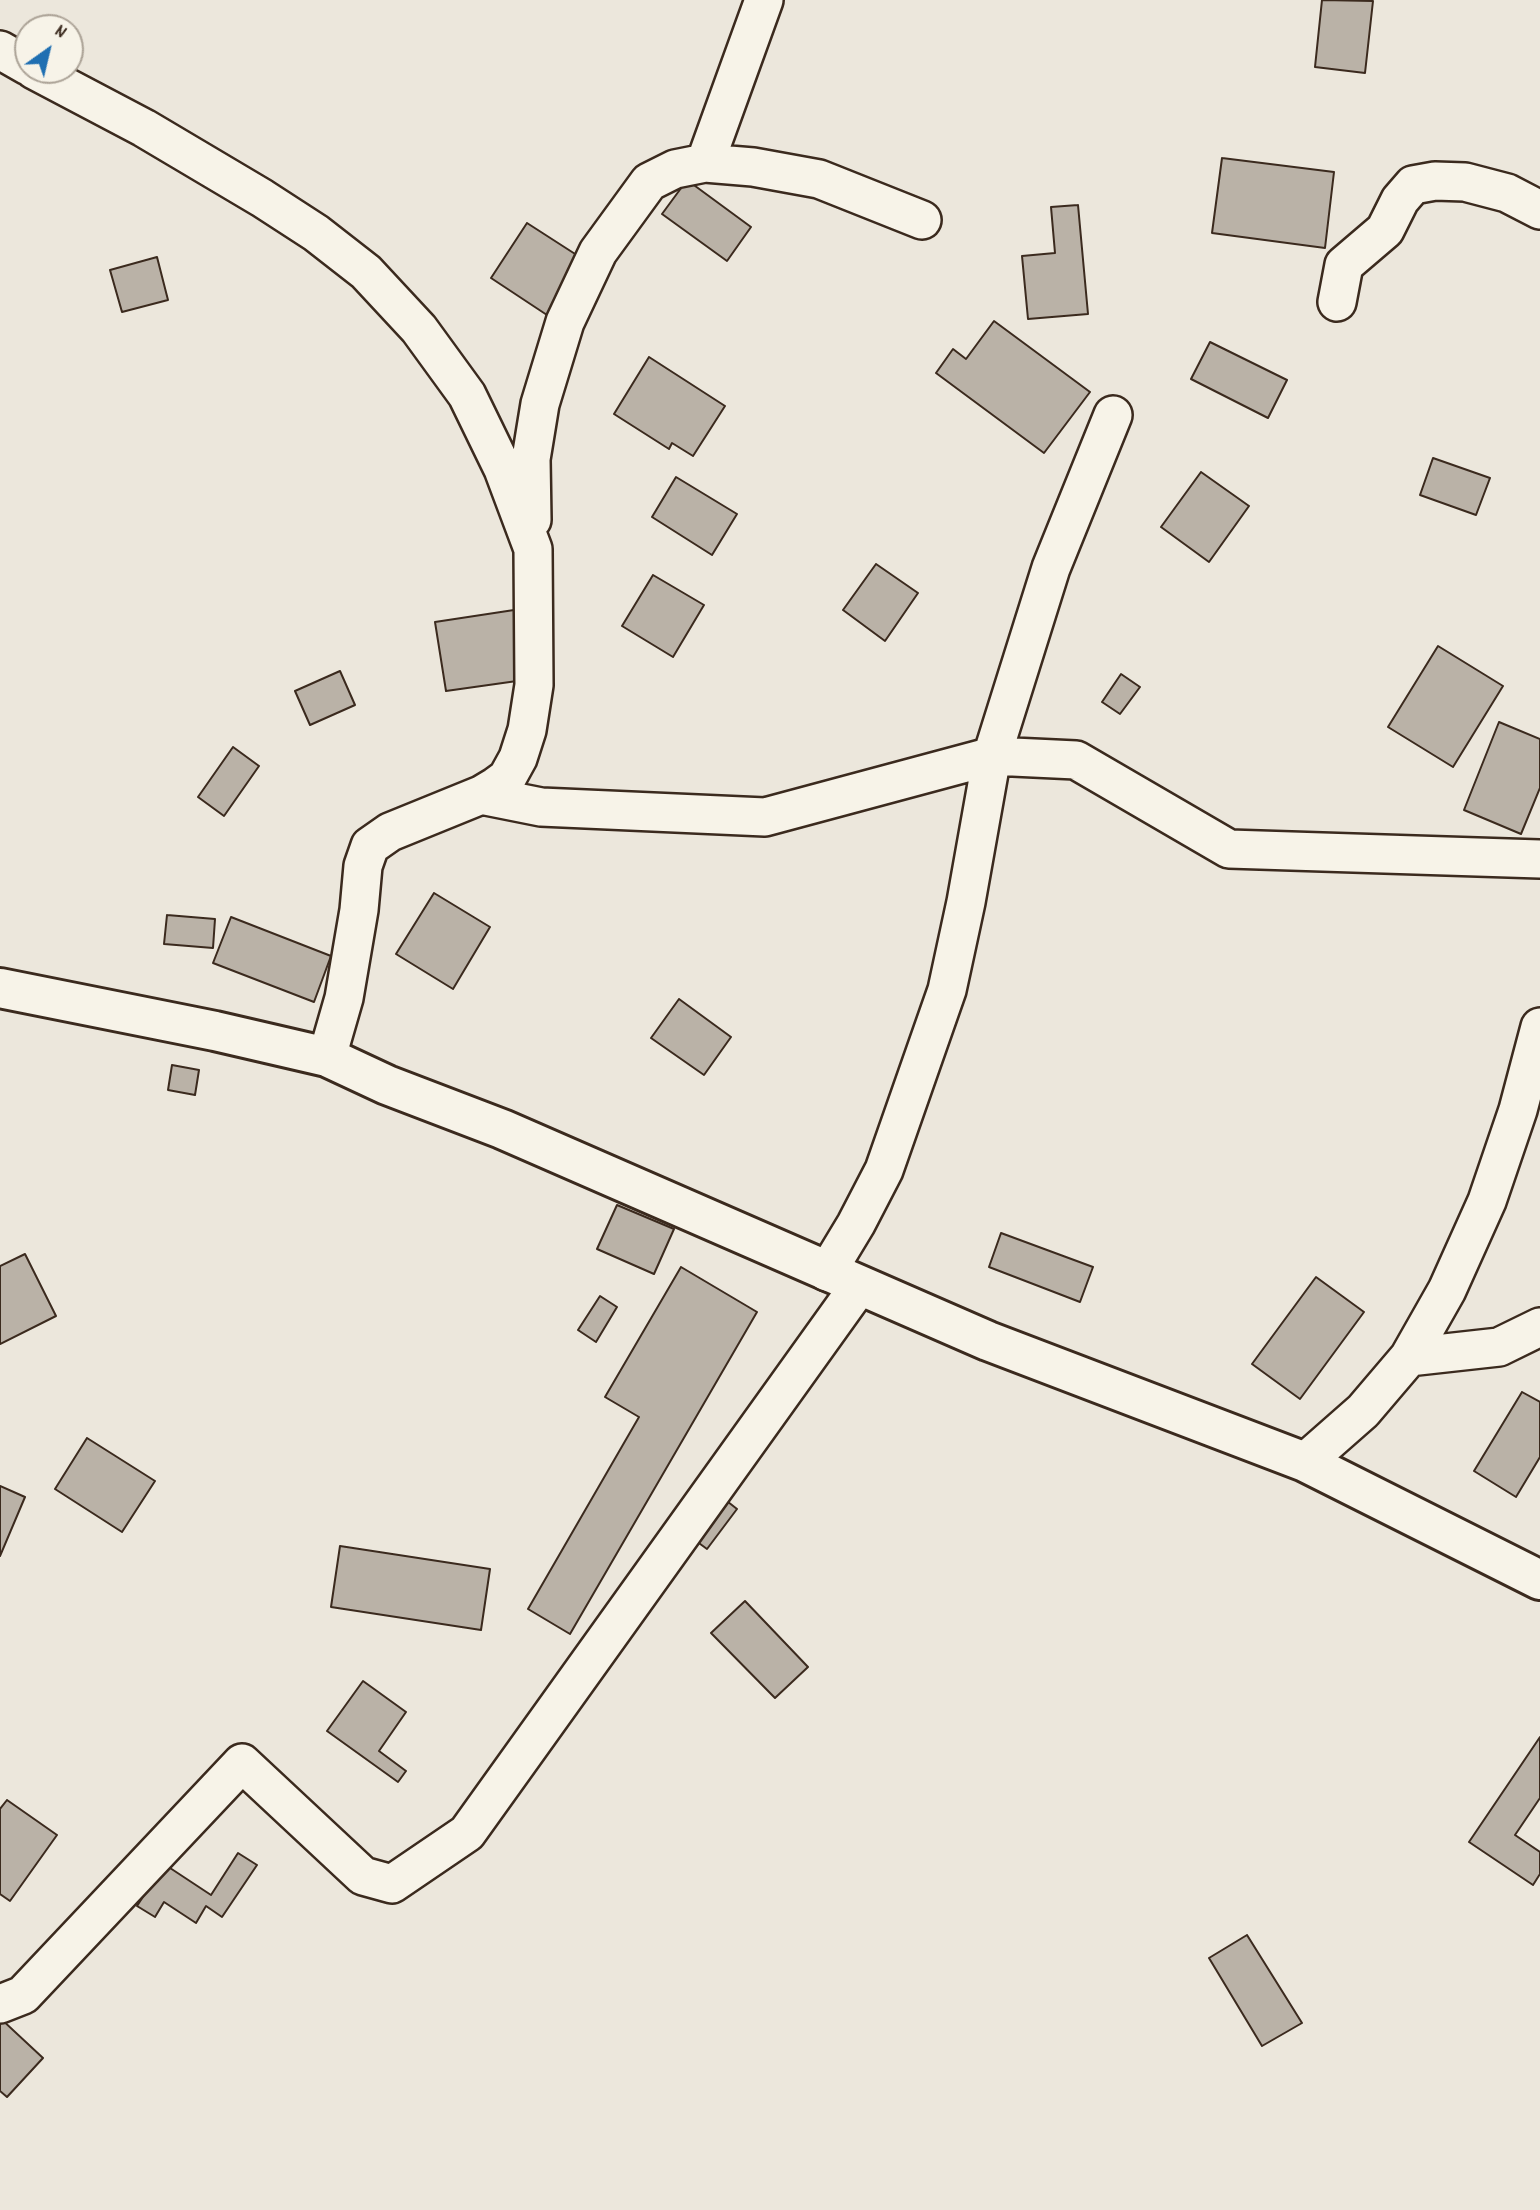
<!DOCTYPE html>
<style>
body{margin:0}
#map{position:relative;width:1540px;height:2210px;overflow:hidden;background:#ece7dc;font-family:Dekko,sans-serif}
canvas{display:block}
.north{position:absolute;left:14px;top:14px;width:70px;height:70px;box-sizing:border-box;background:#f7f3e8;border:2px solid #aca397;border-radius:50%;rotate:34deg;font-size:19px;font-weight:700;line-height:28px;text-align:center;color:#3b2a1e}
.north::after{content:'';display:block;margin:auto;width:24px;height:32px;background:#1f6fb2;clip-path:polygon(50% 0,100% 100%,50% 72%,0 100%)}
</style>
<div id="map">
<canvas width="1540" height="2210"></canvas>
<div class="north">N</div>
</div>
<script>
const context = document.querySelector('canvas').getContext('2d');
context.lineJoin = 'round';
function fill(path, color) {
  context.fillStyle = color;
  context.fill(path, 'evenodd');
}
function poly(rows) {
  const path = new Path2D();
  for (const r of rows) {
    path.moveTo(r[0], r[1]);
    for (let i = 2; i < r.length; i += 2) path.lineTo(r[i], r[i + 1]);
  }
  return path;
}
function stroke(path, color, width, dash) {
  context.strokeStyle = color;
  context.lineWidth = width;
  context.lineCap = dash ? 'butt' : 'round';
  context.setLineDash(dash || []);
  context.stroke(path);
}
const building = poly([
 [1322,0,1373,1,1365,73,1315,67,1322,0],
 [1222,158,1334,172,1325,248,1212,233,1222,158],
 [687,180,751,227,727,261,662,214,687,180],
 [1078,205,1088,314,1028,319,1022,256,1055,253,1051,207,1078,205],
 [527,223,586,261,550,317,491,278,527,223],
 [157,257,168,300,122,312,110,270,157,257],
 [994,321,1090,392,1044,453,936,373,953,349,966,359,994,321],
 [1210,342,1287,380,1268,418,1191,379,1210,342],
 [649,357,725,406,693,456,672,443,669,449,614,414,649,357],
 [1433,458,1490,478,1476,515,1420,495,1433,458],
 [1201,472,1249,506,1209,562,1161,527,1201,472],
 [676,477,737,514,712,555,652,517,676,477],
 [876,564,918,593,885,641,843,610,876,564],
 [653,575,704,605,673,657,622,626,653,575],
 [514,610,524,680,446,691,435,622,514,610],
 [1438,646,1503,686,1453,767,1388,727,1438,646],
 [340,671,355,705,310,725,295,691,340,671],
 [1121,674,1140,687,1120,714,1102,702,1121,674],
 [1499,722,1540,739,1540,788,1521,834,1464,810,1499,722],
 [233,747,259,766,224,816,198,797,233,747],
 [434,893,490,927,453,989,396,954,434,893],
 [167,915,215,919,213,948,164,944,167,915],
 [231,917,331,956,314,1002,213,963,231,917],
 [679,999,731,1037,704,1075,651,1038,679,999],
 [172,1065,199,1070,195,1095,168,1090,172,1065],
 [617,1205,674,1229,654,1274,597,1249,617,1205],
 [1001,1233,1093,1267,1080,1302,989,1267,1001,1233],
 [25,1254,56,1316,0,1344,0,1266,25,1254],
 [681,1267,757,1312,570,1634,528,1609,639,1417,605,1397,681,1267],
 [1316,1277,1364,1312,1300,1399,1252,1364,1316,1277],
 [600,1296,617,1307,596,1342,578,1330,600,1296],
 [1522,1392,1540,1402,1540,1457,1516,1497,1474,1471,1522,1392],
 [87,1438,155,1481,122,1532,55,1489,87,1438],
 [0,1486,25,1497,0,1556,0,1486],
 [718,1494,737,1509,707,1549,688,1535,718,1494],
 [340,1546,490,1569,481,1630,331,1607,340,1546],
 [745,1601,808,1667,775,1698,711,1633,745,1601],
 [363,1681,406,1712,379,1751,406,1771,398,1782,327,1731,363,1681],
 [1540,1737,1540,1798,1515,1835,1540,1852,1540,1874,1533,1885,1469,1842,1540,1737],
 [7,1800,57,1835,10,1901,0,1894,0,1809,7,1800],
 [238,1853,257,1865,222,1917,206,1906,196,1923,164,1902,155,1917,137,1906,164,1864,211,1895,238,1853],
 [1247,1935,1302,2023,1262,2046,1209,1958,1247,1935],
 [0,2018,43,2058,7,2097,0,2091,0,2018]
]);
fill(building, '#bab2a7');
stroke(building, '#3b2a1e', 2);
const minor = poly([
 [0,50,28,66],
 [34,70,144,128,262,198,316,233,366,272,419,329,467,395,503,469,533,549,534,685,527,730,518,758,507,778,496,786,481,795,390,832,370,846,363,866,359,910,344,998,327,1057],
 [705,163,764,0],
 [1337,302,1344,265,1385,230,1400,200,1413,185,1435,181,1465,182,1507,193,1540,210],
 [532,520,531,459,540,404,565,322,598,252,649,182,675,169,705,163,753,167,819,179,922,220],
 [481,795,541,807,765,817,992,756,1076,760,1229,849,1540,859],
 [827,1272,856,1224,884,1170,947,990,966,902,992,756,1051,568,1113,415],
 [1409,1357,1499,1347,1540,1327],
 [1305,1462,1363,1411,1409,1357,1447,1290,1487,1201,1518,1110,1540,1027],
 [0,2004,23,1995,242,1763,363,1876,392,1884,467,1833,859,1286]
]);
const major = poly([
 [0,988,215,1031,327,1057,387,1085,502,1129,988,1341,1305,1462,1540,1580]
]);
stroke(minor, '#3b2a1e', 42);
stroke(major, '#3b2a1e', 44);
stroke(minor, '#f7f3e8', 37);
stroke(major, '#f7f3e8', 38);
</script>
